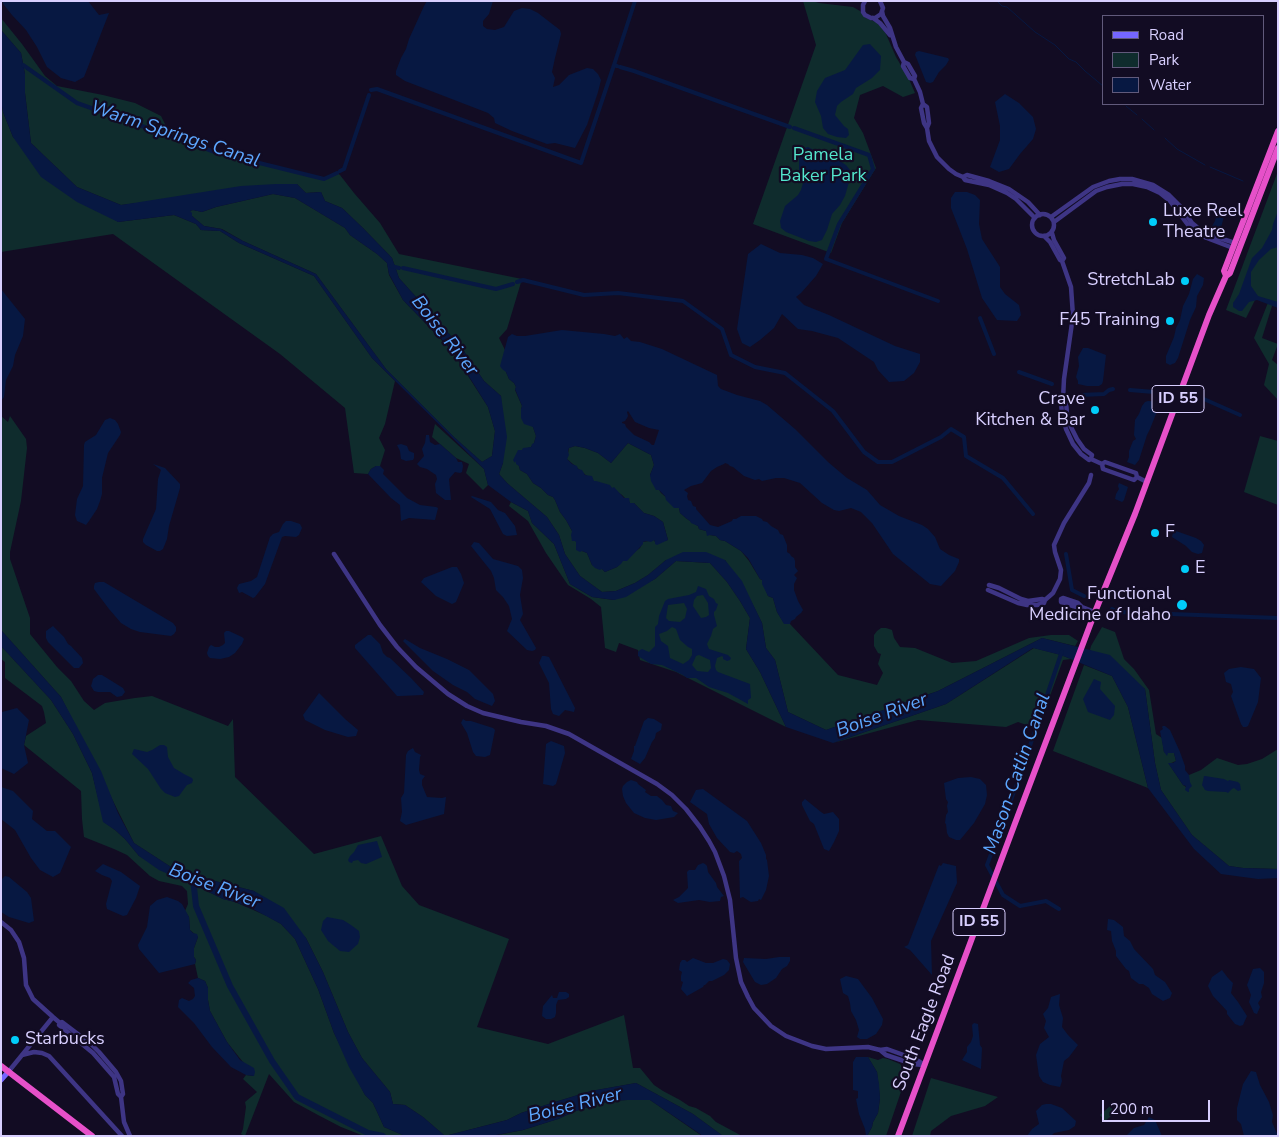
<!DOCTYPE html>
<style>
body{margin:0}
#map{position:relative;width:1279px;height:1137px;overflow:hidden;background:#120c23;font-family:"Nunito Sans",sans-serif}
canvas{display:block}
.frame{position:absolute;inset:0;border:2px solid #d8cfff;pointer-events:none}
.legend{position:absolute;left:1102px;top:15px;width:162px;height:90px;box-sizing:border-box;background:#120c23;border:1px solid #615a7b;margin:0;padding:6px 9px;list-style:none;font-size:15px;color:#d8cfff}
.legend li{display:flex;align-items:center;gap:10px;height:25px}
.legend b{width:25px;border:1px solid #615a7b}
.scale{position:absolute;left:1102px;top:1100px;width:108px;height:22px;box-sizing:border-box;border:2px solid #d8cfff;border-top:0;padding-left:6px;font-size:15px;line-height:18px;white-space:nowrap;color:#d8cfff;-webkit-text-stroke:4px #120c23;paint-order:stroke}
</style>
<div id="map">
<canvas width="1279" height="1137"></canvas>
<div class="frame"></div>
<ul class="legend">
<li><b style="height:6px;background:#7566ff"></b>Road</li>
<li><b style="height:14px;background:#0f2c2d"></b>Park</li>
<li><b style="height:14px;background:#071842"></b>Water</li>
</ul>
<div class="scale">200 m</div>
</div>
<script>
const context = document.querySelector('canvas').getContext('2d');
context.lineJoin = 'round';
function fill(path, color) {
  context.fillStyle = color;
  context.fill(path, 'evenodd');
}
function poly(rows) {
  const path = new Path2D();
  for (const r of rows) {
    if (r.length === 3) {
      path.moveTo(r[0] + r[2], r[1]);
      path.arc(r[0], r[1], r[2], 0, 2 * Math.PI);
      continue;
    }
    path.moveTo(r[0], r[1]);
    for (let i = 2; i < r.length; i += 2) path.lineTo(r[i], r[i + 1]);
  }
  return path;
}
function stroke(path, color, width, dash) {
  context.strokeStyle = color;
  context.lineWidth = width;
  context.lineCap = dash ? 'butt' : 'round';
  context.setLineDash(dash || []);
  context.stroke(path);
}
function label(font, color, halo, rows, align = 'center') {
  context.font = font + ' "Nunito Sans",sans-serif';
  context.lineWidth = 4.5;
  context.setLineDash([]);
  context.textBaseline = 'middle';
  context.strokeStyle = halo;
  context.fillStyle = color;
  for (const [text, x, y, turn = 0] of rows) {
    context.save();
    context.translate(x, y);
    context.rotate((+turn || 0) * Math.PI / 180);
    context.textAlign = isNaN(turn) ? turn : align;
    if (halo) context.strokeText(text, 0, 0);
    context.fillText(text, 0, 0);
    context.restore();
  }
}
fill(poly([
 [803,1,812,1,819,3,853,7,860,11,866,18,878,23,886,34,896,57,909,79,915,93,903,97,883,86,860,95,854,118,863,133,876,168,842,223,831,253,753,224,816,45],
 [1,18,22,44,45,76,57,86,103,95,135,103,161,116,166,126,215,152,324,179,337,173,340,175,354,193,380,223,399,254,522,279,507,329,499,338,505,350,506,372,509,379,514,383,516,387,515,390,522,406,521,409,522,417,533,427,536,436,534,443,531,447,522,450,516,455,517,460,520,470,527,474,533,483,541,488,548,495,553,497,555,500,560,512,566,520,572,531,576,542,582,551,587,553,592,565,602,569,605,572,617,567,622,561,640,548,643,542,654,540,655,542,668,540,663,522,654,516,644,513,634,503,630,503,622,495,612,488,594,482,567,459,569,448,575,446,585,448,598,453,611,463,628,443,651,455,654,465,650,475,661,493,679,508,680,513,687,519,698,526,699,529,706,531,710,535,716,536,720,540,725,541,741,551,749,561,760,579,762,580,768,596,773,598,777,612,784,623,790,624,838,675,877,685,883,673,878,664,881,654,878,653,874,646,874,635,877,631,881,628,886,628,892,630,894,638,900,647,915,648,952,663,976,661,1029,638,1051,635,1069,635,1078,641,1075,646,1042,638,938,691,826,730,788,712,775,660,766,648,762,623,752,603,725,560,666,560,648,575,635,583,616,591,602,592,580,576,565,554,559,535,547,517,507,483,499,474,503,463,501,396,484,381,461,347,399,278,392,258,363,228,342,208,325,201,321,192,306,193,297,184,121,205,77,187,31,143,25,93,25,74,21,53,1,30],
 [1,101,3,112,13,137,118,222,174,215,196,224,201,230,220,231,239,243,314,276,372,358,395,381,385,424,379,438,385,450,380,466,376,466,371,469,368,474,354,473,345,408,280,354,113,234,1,252],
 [1278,171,1278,301,1272,306,1262,338,1278,344,1272,360,1278,365,1278,400,1264,385,1269,364,1254,338,1269,300,1255,300,1246,318,1226,310],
 [273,194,295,198,345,228,350,235,377,254,387,263,389,275,403,300,452,351,488,407,495,431,492,456,482,462,455,438,386,369,316,274,243,241,222,229,204,226,192,216,190,211,193,210,202,212,216,207],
 [1,416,8,422,10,416,26,439,27,448,21,501,10,552,10,559,30,618,30,634,57,667,71,681,84,701,94,710,105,703,135,698,152,696,228,726,233,719,235,777,314,854,381,836,402,886,419,905,509,939,477,1027,548,1044,624,1015,633,1068,640,1068,654,1085,663,1091,680,1100,689,1106,696,1108,710,1116,716,1122,742,1136,723,1136,693,1114,636,1083,591,1091,555,1102,521,1113,507,1120,445,1136,423,1117,405,1105,393,1104,390,1092,362,1058,348,1032,323,972,306,938,254,891,207,879,171,867,134,843,61,697,1,630],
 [435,424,484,469,488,485,483,490,466,473,469,464,456,458,432,437],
 [1260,436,1278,441,1278,505,1244,492],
 [511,502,528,511,532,523,554,544,570,584,592,597,614,600,655,579,676,561,710,563,727,582,740,601,750,618,746,649,760,672,786,727,676,672,640,660,638,650,619,643,616,652,605,648,601,607,591,599,568,585,546,553,528,521,509,506],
 [1102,627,1115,632,1124,659,1134,669,1149,690,1156,734,1162,738,1164,752,1168,753,1174,753,1176,761,1169,764,1183,785,1189,789,1189,775,1201,770,1217,758,1238,765,1247,764,1262,759,1278,749,1278,869,1243,868,1229,866,1192,835,1161,790,1155,763,1145,689,1090,650,1091,646],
 [1,646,51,700,73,734,92,773,104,822,115,830,125,839,139,856,184,880,223,899,235,902,267,916,281,924,295,939,318,989,334,1033,365,1095,373,1103,384,1127,405,1136,364,1136,341,1127,318,1115,294,1102,269,1074,245,1136,241,1134,243,1129,246,1107,245,1102,257,1092,243,1079,246,1075,254,1076,227,1042,210,1011,208,1000,208,988,205,981,198,978,195,964,196,960,194,957,194,948,198,937,190,930,189,917,185,911,188,904,187,891,182,886,159,881,150,876,127,855,114,849,84,837,82,819,81,791,24,745,26,736,46,723,44,712,42,706,5,678,5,662,1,659],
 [1034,648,1061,655,1071,659,1063,660,1038,729,1018,722,1006,727,918,720,833,743,946,704],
 [1084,665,1112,676,1128,707,1148,788,1053,751],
 [868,1057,878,1060,883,1058,888,1059,900,1064,907,1074,886,1136,867,1136,872,1127,873,1122,878,1113,880,1098,877,1072],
 [931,1078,998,1097,985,1106,951,1116,931,1131,930,1136,912,1136],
 [627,1100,650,1100,702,1136,493,1136,523,1130,558,1119,576,1111,594,1105,610,1101],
 [1110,1106,1115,1113,1105,1121,1100,1115]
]), '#0f2c2d');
fill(poly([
 [2,1,88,1,99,15,109,13,84,77,75,82,61,78,47,67,37,47,26,30,12,15,4,5],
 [427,1,493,1,489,14,483,21,483,26,487,29,495,30,504,27,514,11,522,8,530,9,538,13,560,30,561,34,555,58,552,72,555,78,553,87,559,85,569,75,587,68,593,69,598,74,601,80,598,92,587,125,575,148,555,143,547,144,512,131,495,123,494,118,488,113,405,81,396,75,396,71,401,58,406,49,409,39,424,6],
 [1,30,21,53,25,74,25,93,31,143,77,187,121,205,241,186,276,184,297,184,306,193,321,192,325,201,342,208,363,228,392,258,399,278,461,347,484,381,501,396,507,437,503,463,499,474,507,483,547,517,559,535,565,554,580,576,602,592,616,591,635,583,648,575,666,560,683,552,706,552,725,560,742,581,762,623,766,648,775,660,788,712,826,730,938,691,1042,638,1110,655,1145,689,1155,763,1161,790,1192,835,1229,866,1243,868,1278,869,1278,878,1258,879,1221,874,1194,849,1148,788,1128,707,1112,676,1061,655,1033,648,946,704,833,743,786,727,760,672,746,649,750,618,740,601,727,582,710,563,676,561,655,579,626,597,614,600,592,597,570,584,554,544,532,523,528,511,511,502,488,485,484,469,372,358,314,276,239,243,220,231,201,230,196,224,174,215,118,222,77,202,41,177,13,137,3,112,1,101],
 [273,194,295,198,345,228,350,235,377,254,387,263,389,274,403,300,453,351,488,407,495,431,492,456,482,462,455,438,386,369,316,274,243,241,221,229,204,226,192,216,192,213,190,211,193,210,202,212,216,207],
 [870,44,881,56,880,70,872,78,856,88,853,94,841,102,837,106,835,115,844,126,848,129,849,135,846,138,837,137,828,134,823,128,821,116,815,102,817,91,825,78,845,70,863,45],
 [919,51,948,58,949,60,946,65,939,72,933,82,930,83,926,82,916,57,915,55,916,52],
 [1005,94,1019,103,1033,117,1036,129,1033,139,1020,154,1009,169,999,172,990,167,1000,140,1000,126,995,102],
 [808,147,814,150,821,155,838,160,846,165,850,170,849,182,845,196,840,205,832,214,827,230,822,240,816,242,809,241,786,232,781,228,780,221,785,206,798,195,801,190,803,183,799,169,799,157,801,150,804,148],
 [955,192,967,192,975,195,980,200,979,224,982,239,1000,267,1000,287,1005,294,1019,305,1021,315,1017,321,997,320,982,298,967,249,951,208,951,198],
 [1221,208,1223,209,1225,213,1220,231,1211,228,1215,221,1218,209],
 [1278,211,1278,247,1271,249,1259,260,1251,272,1251,286,1258,296,1278,302,1278,308,1257,300,1249,302,1242,311,1239,311,1233,307,1233,303,1239,294,1252,258,1262,248,1272,230,1273,224],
 [761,244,780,253,802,255,813,258,823,264,816,276,801,293,796,297,804,305,829,315,895,346,920,354,920,362,914,373,904,381,889,382,878,370,874,362,838,338,812,331,798,329,782,314,774,328,760,340,750,347,742,343,737,329,748,254],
 [1197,274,1204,278,1203,285,1197,296,1196,307,1190,320,1178,358,1175,363,1170,365,1166,363,1166,356,1174,337,1176,328,1180,320,1183,306,1189,294,1193,279],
 [1,289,25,319,23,336,15,355,13,366,6,380,4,397,1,401],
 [562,330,604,334,615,336,620,334,624,339,627,337,631,341,640,342,662,349,717,375,718,386,721,389,737,395,760,401,767,405,795,429,828,462,847,478,867,490,880,505,899,516,922,525,928,529,935,537,940,549,949,555,959,559,959,562,955,571,941,586,930,584,893,554,872,523,861,512,851,508,839,511,834,510,822,503,800,483,784,478,776,478,762,481,759,479,755,480,744,476,733,467,730,466,728,464,725,463,724,464,717,467,711,471,702,483,691,486,684,490,688,493,687,496,688,500,691,501,693,506,696,507,696,509,710,525,718,527,732,521,733,519,736,519,741,516,756,516,762,519,763,521,767,522,771,526,778,530,780,534,783,535,787,545,787,552,790,554,791,556,794,558,795,561,795,567,798,571,794,575,797,578,794,584,794,590,798,601,803,610,801,613,796,617,795,619,791,621,790,624,784,624,777,612,773,598,768,596,762,584,762,580,760,579,748,558,741,551,725,541,720,540,716,536,710,535,707,536,706,531,699,529,698,526,691,523,690,521,687,519,680,513,679,508,674,508,666,500,665,496,659,490,656,490,651,481,650,475,654,465,651,455,628,443,611,463,598,453,585,448,575,446,569,448,568,451,569,455,567,459,572,464,577,466,578,469,582,470,585,475,592,476,594,481,596,481,610,485,612,488,614,487,624,498,629,498,630,503,634,503,644,513,654,516,663,522,668,540,657,545,655,544,655,542,654,540,651,542,646,541,643,542,643,544,627,561,623,561,621,564,617,567,605,572,602,569,600,570,595,568,592,565,587,553,582,551,580,552,576,550,576,542,575,541,572,541,571,535,572,531,566,520,560,512,555,500,553,497,548,495,541,488,533,483,527,474,520,470,519,466,516,464,516,461,515,463,513,460,518,450,522,450,523,448,531,447,532,444,534,443,536,436,533,427,524,424,521,418,521,409,522,406,515,389,516,387,514,383,509,379,506,372,502,369,500,366,508,337,512,334,517,336,525,336],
 [628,411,635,422,649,428,659,430,654,445,652,445,649,442,634,435,626,427,625,424,622,423,622,422,625,421,627,418,628,416,627,412],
 [1083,348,1088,348,1106,355,1103,381,1102,384,1099,386,1087,386,1078,384,1078,381,1076,377,1079,366,1078,357],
 [1148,401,1160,402,1161,406,1156,414,1150,429,1147,435,1139,460,1135,465,1127,462,1129,457,1129,451,1133,441,1136,439,1134,435,1135,420,1139,414,1142,406,1145,402],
 [110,418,115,420,118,424,121,432,120,435,108,453,102,478,102,494,100,501,97,509,89,521,86,525,84,524,77,521,75,515,77,499,83,486,84,445,85,442,88,440,96,435,105,420],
 [426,435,429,435,430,442,435,445,440,444,456,458,458,462,462,462,463,466,462,472,460,473,455,472,449,479,451,500,445,500,436,493,435,484,437,479,436,475,427,469,420,467,417,464,424,456,422,449,425,443],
 [401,444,407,446,409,451,414,453,414,458,413,460,406,461,401,459,400,451,397,445],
 [153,464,165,468,180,484,180,488,169,526,167,539,163,549,160,551,157,551,146,545,143,542,143,539,156,509,158,479,161,470],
 [376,466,380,466,384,470,383,474,407,498,420,505,436,507,438,508,435,520,409,518,401,521,400,505,391,498,368,474,371,469],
 [1119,483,1128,487,1124,500,1122,502,1115,499,1116,494,1119,489,1118,486],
 [472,496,491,502,498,510,505,513,515,526,517,535,507,536,503,534,490,509,471,497],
 [286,521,291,521,300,524,302,528,299,535,296,537,285,536,282,537,265,584,255,597,253,598,242,592,239,593,237,588,239,584,251,581,257,577,270,537,273,534,279,532,283,524],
 [1176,531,1196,538,1201,541,1204,545,1202,553,1198,554,1192,552,1186,546,1172,537,1173,533],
 [474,542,479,543,493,559,518,566,522,570,523,578,520,595,523,614,520,620,536,648,535,650,532,651,527,650,507,631,512,619,509,606,503,597,496,590,494,578,491,571,471,546],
 [452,567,457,567,461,574,464,583,456,602,452,604,436,596,421,582,424,578],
 [99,582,104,582,173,623,176,627,176,631,174,634,171,636,140,632,131,629,121,623,109,609,94,589,94,586,95,583],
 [698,586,706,589,709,596,714,599,716,603,718,604,716,610,714,612,714,615,717,626,713,629,711,636,707,644,709,649,728,655,731,658,730,660,727,661,723,659,723,657,722,656,717,658,715,666,716,670,718,672,750,684,751,698,748,700,748,704,728,693,709,687,696,678,687,678,683,675,662,665,651,664,638,656,638,652,640,650,642,649,649,652,655,646,655,627,658,624,659,616,665,601,668,599,689,595,696,592],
 [703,595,708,603,709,615,706,617,701,618,693,606,694,600,697,596],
 [684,603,687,609,685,618,680,622,669,621,666,618,668,605],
 [672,627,676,629,680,640,688,647,692,649,692,655,689,660,683,664,670,658,668,646,661,641,659,634,667,631],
 [699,655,710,660,711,668,708,672,697,671,692,665,696,656],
 [53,626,64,637,68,644,71,646,82,658,83,663,79,668,74,668,48,642,46,638,46,631],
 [1,630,61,697,101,771,118,813,134,843,171,867,207,879,254,891,284,908,306,938,323,972,348,1032,362,1058,390,1092,393,1104,405,1105,423,1117,445,1136,405,1136,384,1127,373,1103,365,1095,349,1067,334,1033,318,989,295,939,281,924,253,909,235,902,223,899,203,889,159,870,139,856,125,839,115,830,103,822,92,773,73,734,51,700,1,646],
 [226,631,229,631,242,637,244,639,242,644,235,653,229,657,220,659,210,658,208,656,207,653,209,647,211,645,215,647,219,647,223,645,225,643,224,633],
 [368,635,371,635,380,644,383,653,387,657,390,658,411,678,424,692,423,695,400,696,397,696,355,648,355,645],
 [405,639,420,648,447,659,469,670,493,694,495,701,492,706,475,699,467,692,453,685,433,671,403,641],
 [542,656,545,656,549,657,575,708,574,712,565,710,559,716,553,714,551,709,549,683,539,663],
 [1241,667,1254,669,1261,678,1258,702,1248,726,1246,727,1243,727,1241,724,1231,696,1233,692,1231,684,1226,682,1224,673,1229,669],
 [98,675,102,675,123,688,125,692,122,696,117,697,110,692,98,692,94,691,91,686,92,683,93,679],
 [1094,679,1101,682,1100,689,1115,706,1114,715,1110,720,1088,712,1083,699],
 [319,693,345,719,358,730,356,736,348,737,325,730,305,720,303,715],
 [17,708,29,720,24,745,28,763,14,774,1,768,1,716,2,712],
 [648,718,654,719,662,724,661,730,656,733,655,738,652,742,645,758,640,764,631,759,634,751,634,746,635,746,644,721],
 [463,719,466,721,471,721,493,728,495,730,490,755,485,757,476,756,473,752,467,733,461,723],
 [1163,726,1165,726,1170,730,1180,752,1185,766,1185,770,1189,775,1190,782,1192,786,1189,789,1189,792,1188,792,1185,790,1186,786,1183,785,1168,763,1173,763,1176,761,1174,753,1168,753,1167,756,1164,752,1160,731,1163,729,1162,727],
 [551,741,564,746,565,753,556,784,553,786,543,784,546,744],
 [160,745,164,745,167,747,168,757,174,768,184,774,192,778,193,780,192,783,187,785,184,789,179,796,175,797,165,793,161,789,148,769,132,754,134,749,147,752,152,750],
 [413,748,415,752,421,755,420,757,419,770,420,774,425,776,422,780,422,785,427,797,442,798,446,797,444,814,406,825,400,821,402,812,401,798,404,793,406,755,408,751],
 [1204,776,1205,776,1224,779,1228,781,1229,780,1238,782,1240,784,1241,790,1238,791,1234,788,1232,789,1228,793,1226,792,1208,791,1205,790,1202,785],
 [971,777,980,779,986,785,987,795,985,804,974,823,960,840,956,840,949,837,947,833,946,824,945,823,946,815,948,812,947,806,948,802,946,799,944,783,958,778],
 [631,780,637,782,638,784,646,790,645,792,651,796,657,796,662,800,666,805,671,806,673,811,678,813,674,817,656,820,645,818,634,813,626,803,623,796,622,789,623,786,627,782],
 [1,787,13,791,33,811,32,819,47,831,55,831,71,847,60,873,53,877,40,870,31,858,15,830,1,819],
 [703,789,747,821,761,843,766,855,766,859,767,860,769,876,766,890,761,900,759,899,758,901,751,902,749,901,743,897,740,898,739,861,742,858,741,854,737,851,734,853,730,852,717,838,709,824,707,814,690,802,696,790],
 [805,799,821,812,824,814,833,812,839,819,839,831,834,842,829,851,824,849,814,824,810,821,802,805,802,802],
 [377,841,382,857,366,864,361,863,358,860,353,861,352,863,349,862,348,860,350,856,354,852,358,845],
 [703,863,705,864,707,866,708,872,716,883,717,887,724,896,721,897,720,901,710,902,699,900,678,903,673,900,679,897,688,888,687,872,689,870,695,870,698,865],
 [943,863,956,866,957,883,931,941,932,975,910,950,904,947,908,945,939,865,941,866],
 [103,864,121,872,140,886,136,898,127,915,123,916,107,909,106,904,112,881,110,878,102,875,95,871],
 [5,876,9,877,27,892,31,898,34,921,29,923,9,917,1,912,1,880],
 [167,897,178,901,182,904,189,917,190,930,193,933,197,934,198,937,194,948,194,957,196,960,195,964,159,973,139,949,138,945,147,927,150,906,157,900],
 [327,917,343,920,351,925,359,931,360,937,358,944,349,952,340,951,328,941,321,930,323,921],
 [1108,919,1114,920,1123,927,1124,936,1130,941,1134,949,1153,969,1155,975,1165,982,1172,993,1170,998,1163,1001,1152,994,1149,988,1143,984,1139,984,1131,978,1129,971,1126,969,1116,956,1116,951,1112,941,1111,931,1107,930],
 [779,957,790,957,790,961,787,966,782,969,776,978,767,984,761,985,755,982,743,962,744,958,766,959],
 [693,958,706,963,713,963,723,959,727,960,730,964,729,970,724,975,712,981,709,981,705,985,704,985,703,987,687,996,681,989,683,982,681,981,681,976,682,972,679,970,680,963,682,960,685,960,687,962],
 [1260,968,1264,972,1264,983,1261,992,1262,997,1258,1003,1260,1007,1257,1014,1254,1013,1249,1002,1251,995,1247,985,1253,969],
 [1222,970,1228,978,1233,983,1231,993,1238,1002,1247,1016,1243,1025,1240,1026,1235,1024,1227,1014,1227,1011,1213,996,1208,986,1212,977],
 [846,976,858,979,872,998,883,1019,882,1025,876,1034,867,1039,860,1039,857,1037,859,1030,856,1020,851,1011,850,1003,848,996,843,993,840,979],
 [198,978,205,981,208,988,208,1000,210,1011,227,1042,240,1060,254,1068,255,1072,254,1076,246,1075,231,1067,212,1047,194,1023,178,1007,179,1000,182,998,189,1001,193,999,195,996,194,988,188,983,191,980],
 [559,992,566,992,569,994,569,997,566,999,558,1000,556,1005,556,1013,555,1017,551,1019,546,1019,542,1016,543,1006,552,995,553,998,557,998],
 [1060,994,1059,1005,1063,1018,1062,1027,1068,1035,1078,1045,1069,1057,1064,1061,1061,1076,1062,1081,1060,1087,1050,1085,1043,1082,1039,1076,1036,1055,1040,1044,1049,1037,1044,1028,1046,1021,1043,1014,1048,1008,1051,997],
 [974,1023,978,1024,980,1045,982,1048,981,1069,962,1060,967,1052,967,1047,971,1042,973,1036,972,1025],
 [856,1057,868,1057,877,1072,879,1084,880,1098,878,1113,873,1122,872,1127,867,1136,866,1136,865,1129,859,1114,856,1099,858,1098,858,1091,853,1090,853,1062],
 [1251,1071,1256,1072,1260,1085,1269,1102,1273,1115,1272,1122,1278,1136,1244,1136,1241,1124,1237,1120,1237,1108,1243,1084],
 [636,1083,693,1114,723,1136,703,1136,650,1100,627,1100,610,1101,594,1105,576,1111,558,1119,523,1130,496,1135,445,1136,507,1120,521,1113,555,1102,591,1091],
 [1046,1104,1051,1104,1062,1108,1076,1121,1075,1126,1069,1130,1054,1133,1051,1136,1027,1136,1032,1129,1039,1124,1036,1111,1042,1105],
 [1149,1117,1155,1120,1162,1136,1126,1136,1134,1128,1144,1125]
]), '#071842');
stroke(poly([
 [997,1,1002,6,1007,7,1035,32,1055,45,1069,59,1076,62,1085,71,1103,86],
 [1126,106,1137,115],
 [1142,119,1154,130],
 [1165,138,1177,149,1205,165],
 [1210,167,1243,181]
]), '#071842', 1);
stroke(poly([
 [23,65,77,103,215,152,324,179,337,173],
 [617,66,614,65,635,1],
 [620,67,634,71,790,127],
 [371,90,377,89,581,163,614,65],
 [794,128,869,155,873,169,839,224,826,259,938,301],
 [340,171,344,169,369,95],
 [391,266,399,268],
 [403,268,496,289,513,284],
 [517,282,523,280,584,295,618,293,683,301,722,329,731,355,755,367,785,373,833,411,864,452,878,462,892,462,941,437,951,429,964,437,966,456,1003,478,1033,514],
 [980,318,994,354],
 [1019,372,1052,384],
 [1130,390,1166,393,1171,389],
 [1080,395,1104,394,1109,390,1113,389],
 [1197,396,1240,415],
 [1066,554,1072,590,1084,596],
 [1112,609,1118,612,1278,618],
 [1059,909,1046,901,1020,906,1003,895,987,865,1018,781,1062,651]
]), '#071842', 4);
stroke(poly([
 [193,878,196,906,230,986,272,1061,297,1097,368,1133,383,1136]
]), '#071842', 6);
stroke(poly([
 [865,1,863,5,863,12,865,15,871,18,875,18,881,14,883,8,880,1],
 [882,11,883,16,890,28,896,47,904,62,903,66,910,78,914,79,915,76,908,64,904,62],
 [873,18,880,23,890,35],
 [914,79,920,92,923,104,927,107,929,123,927,128,924,123,921,108,923,104],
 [927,128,929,141,937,157,949,169,956,174,963,177,965,180,989,185,1007,193,1016,199,1035,218],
 [963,177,967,175,989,181,1009,189,1028,202,1040,215],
 [1043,225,11],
 [1051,217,1093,187,1109,181,1120,179,1132,179,1153,185,1169,195,1181,207,1192,223,1204,233,1235,243],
 [1054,222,1096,191,1107,187,1122,184,1133,184,1147,187,1160,193,1170,201,1188,225,1199,235,1233,248],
 [1052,233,1054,240,1064,258,1062,261,1071,287,1073,316,1064,379,1063,399,1061,401,1062,415,1066,429,1073,444,1081,454,1089,460,1091,459,1102,464,1105,462,1136,473,1137,477,1147,482],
 [1044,236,1050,242,1060,260,1062,261],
 [1063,399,1066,402,1067,414,1071,427,1077,439,1084,449,1092,455,1091,459],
 [1102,464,1103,469,1134,480,1137,477],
 [334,554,380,625,397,647,416,667,448,694,467,706,483,713,521,722,546,726,569,734,657,784,672,795,686,809,700,827,709,841,715,852,724,876,730,900,736,958,741,982,748,997,754,1008,771,1026,786,1036,812,1046,826,1049,868,1047,880,1050,887,1049,915,1059,925,1065],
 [988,590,1018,603,1027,605,1037,605,1044,603,1045,600,1042,599,1028,601,1021,599,999,588,989,585],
 [1045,600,1053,593,1060,579,1061,570,1055,552,1054,545,1064,523,1089,483,1091,475],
 [1082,607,1076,607,1061,602,1061,599,1063,598,1078,603,1082,607,1095,612],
 [1,922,11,930,19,942,24,958,26,985,33,999,53,1017,60,1023,62,1022,91,1044,99,1052,116,1072,121,1081,123,1094,121,1097],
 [60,1023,59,1025,93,1053,114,1077,118,1094,121,1097,124,1122,130,1136],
 [880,1050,886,1055,913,1064,923,1065],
 [22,1055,34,1052,42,1053,49,1056,122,1136],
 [9,1071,53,1017]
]), '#3e3585', 4.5);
stroke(poly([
 [1,1080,9,1071]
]), '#7566ff', 5);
stroke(poly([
 [1226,276,1224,271,1278,131],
 [1,1066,92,1136],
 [898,1136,1014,826,1095,612,1135,514,1209,315,1226,276,1230,273,1278,148]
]), '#e650c9', 6);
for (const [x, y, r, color] of [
 [1153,222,5,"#00cdfa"],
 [1185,281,5,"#00cdfa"],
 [1170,321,5,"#00cdfa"],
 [1095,410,5,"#00cdfa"],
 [1155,533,5,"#00cdfa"],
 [1185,569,5,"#00cdfa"],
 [1182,605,6,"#00cdfa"],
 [15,1040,5,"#00cdfa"]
]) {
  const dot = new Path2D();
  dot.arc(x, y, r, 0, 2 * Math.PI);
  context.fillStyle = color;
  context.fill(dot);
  stroke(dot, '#120c23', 2);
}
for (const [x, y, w] of [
 [1178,399,52],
 [979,922,52]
]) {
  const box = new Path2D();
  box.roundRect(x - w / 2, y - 13.5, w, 27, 4);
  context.fillStyle = '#120c23';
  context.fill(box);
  stroke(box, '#d8cfff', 1);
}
label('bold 16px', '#d8cfff', null, [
 ["ID 55",1178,399],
 ["ID 55",979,922]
]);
label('18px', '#54e6cd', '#120c23', [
 ["Pamela",823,156],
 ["Baker Park",823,177]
]);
label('18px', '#d8cfff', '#120c23', [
 ["Luxe Reel",1163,212],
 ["Theatre",1163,233],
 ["StretchLab",1175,281,"right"],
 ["F45 Training",1160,321,"right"],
 ["Crave",1085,400,"right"],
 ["Kitchen & Bar",1085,421,"right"],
 ["F",1165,533],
 ["E",1195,569],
 ["Functional",1171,595,"right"],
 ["Medicine of Idaho",1171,616,"right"],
 ["Starbucks",25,1040]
], 'left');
label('18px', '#d8cfff', '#120c23', [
 ["South Eagle Road",925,1023,-69]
]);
label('italic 19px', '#5da7ff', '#120c23', [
 ["Warm Springs Canal",175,135,18],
 ["Boise River",444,336,52],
 ["Boise River",882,716,-20],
 ["Mason-Catlin Canal",1018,774,-71],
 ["Boise River",214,887,21],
 ["Boise River",575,1106,-14]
]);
</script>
